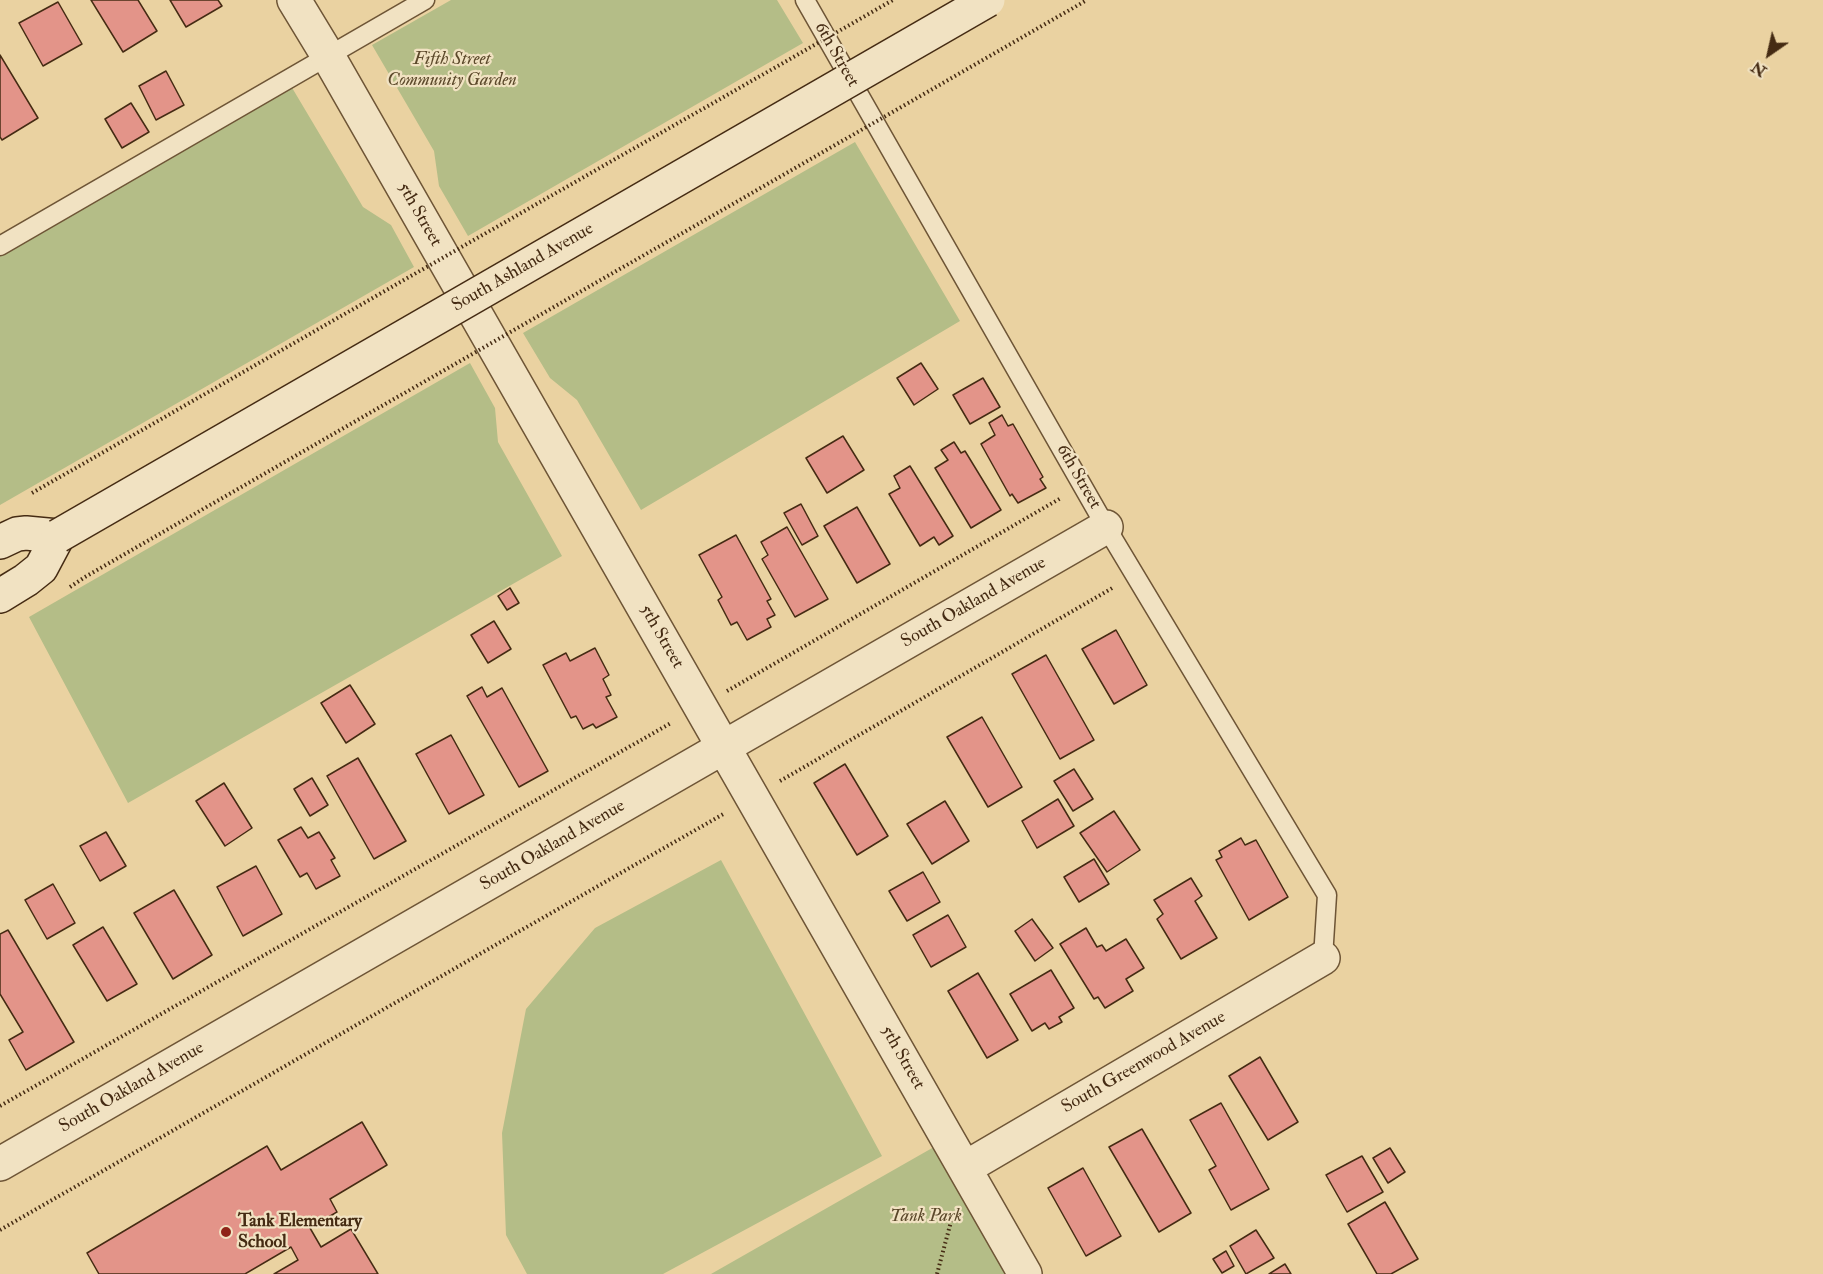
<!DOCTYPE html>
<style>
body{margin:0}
#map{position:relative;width:1823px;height:1274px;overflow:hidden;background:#ead2a1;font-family:"IM FELL Double Pica",serif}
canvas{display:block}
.north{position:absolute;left:1739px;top:24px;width:60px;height:60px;-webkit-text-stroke:4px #f1e2c2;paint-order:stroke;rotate:214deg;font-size:16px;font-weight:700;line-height:24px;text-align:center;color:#452b13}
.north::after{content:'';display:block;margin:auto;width:21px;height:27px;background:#452b13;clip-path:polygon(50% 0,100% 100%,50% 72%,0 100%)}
</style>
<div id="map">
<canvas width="1823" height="1274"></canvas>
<div class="north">N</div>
</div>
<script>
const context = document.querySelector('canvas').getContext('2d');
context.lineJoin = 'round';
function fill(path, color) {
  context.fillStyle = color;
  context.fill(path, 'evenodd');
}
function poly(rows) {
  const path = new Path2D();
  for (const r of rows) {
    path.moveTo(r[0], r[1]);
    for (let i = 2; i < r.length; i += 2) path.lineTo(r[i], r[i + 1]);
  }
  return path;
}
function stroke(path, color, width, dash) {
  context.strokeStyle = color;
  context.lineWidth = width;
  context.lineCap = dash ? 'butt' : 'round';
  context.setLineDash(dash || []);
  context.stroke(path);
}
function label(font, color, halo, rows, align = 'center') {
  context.font = font + ' "IM FELL Double Pica",serif';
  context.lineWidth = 4.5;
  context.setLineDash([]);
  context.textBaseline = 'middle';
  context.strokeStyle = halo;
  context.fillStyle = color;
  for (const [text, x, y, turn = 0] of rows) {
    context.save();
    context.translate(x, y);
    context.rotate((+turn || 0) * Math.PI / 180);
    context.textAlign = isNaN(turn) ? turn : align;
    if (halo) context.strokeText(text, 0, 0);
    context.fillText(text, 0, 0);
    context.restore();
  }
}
fill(poly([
 [451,0,777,0,803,43,468,236,439,186,434,151,372,45],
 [291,86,363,207,391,225,414,267,0,505,0,255],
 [855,142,960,321,641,510,577,400,550,378,523,333],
 [470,363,495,408,498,442,562,556,128,803,29,617],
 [721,860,882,1156,663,1274,527,1274,506,1235,502,1133,526,1009,595,928],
 [948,1139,1025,1274,711,1274]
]), '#b4bd87');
const building = poly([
 [91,0,138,0,157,31,123,52,91,0],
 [170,0,218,0,222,6,186,27,170,0],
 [58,2,82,44,43,66,19,23,58,2],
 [0,55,38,118,2,140,0,137,0,55],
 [166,71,184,105,156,120,139,86,166,71],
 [131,103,149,132,122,148,105,119,131,103],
 [921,363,938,389,914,405,897,378,921,363],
 [983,378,1000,407,970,424,953,395,983,378],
 [1002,415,1008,426,1013,424,1043,477,1040,479,1046,488,1018,503,1012,494,1010,496,981,444,995,435,989,423,1002,415],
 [843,436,864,470,827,493,806,458,843,436],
 [954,442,961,453,965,451,1001,510,971,528,935,468,948,460,941,450,954,442],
 [910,466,953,536,939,545,934,537,920,546,889,494,900,488,894,476,910,466],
 [801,504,818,536,802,545,784,513,801,504],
 [857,507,890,564,857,583,824,526,857,507],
 [787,527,828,599,795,617,762,559,768,555,761,542,787,527],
 [736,535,771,599,767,601,775,615,767,619,771,627,747,640,737,622,731,625,718,600,722,597,699,555,736,535],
 [510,588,519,603,507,610,498,596,510,588],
 [494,621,511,649,488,663,471,635,494,621],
 [1116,630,1147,685,1114,704,1082,649,1116,630],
 [595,648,609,675,603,679,611,695,606,697,617,717,596,728,593,724,583,729,576,716,571,718,543,665,566,653,570,661,595,648],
 [1046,655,1094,740,1060,759,1012,674,1046,655],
 [350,685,375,724,346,743,321,703,350,685],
 [482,687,487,697,502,688,548,771,519,787,467,696,482,687],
 [982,717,1022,787,988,807,947,737,982,717],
 [451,735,484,795,449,814,416,754,451,735],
 [358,758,406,841,374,859,327,776,358,758],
 [845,764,888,836,857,855,814,783,845,764],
 [1074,769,1093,799,1073,811,1054,781,1074,769],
 [312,778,328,805,310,816,294,789,312,778],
 [224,783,252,828,225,846,196,801,224,783],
 [1058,799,1074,826,1037,848,1022,821,1058,799],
 [945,801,969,841,932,864,907,824,945,801],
 [1114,811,1140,850,1107,872,1080,833,1114,811],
 [301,827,308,838,319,832,335,858,331,860,340,876,316,889,307,873,300,877,278,840,301,827],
 [106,832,126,866,100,881,80,846,106,832],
 [1241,838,1245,845,1256,840,1288,897,1249,920,1216,860,1222,857,1219,851,1241,838],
 [1094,859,1109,884,1079,902,1064,877,1094,859],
 [256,866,282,914,243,936,217,887,256,866],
 [923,872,940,902,907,921,889,891,923,872],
 [1191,878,1202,896,1195,901,1217,938,1181,959,1157,919,1163,914,1154,900,1191,878],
 [53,884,75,923,47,939,25,900,53,884],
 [174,890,212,955,173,979,134,913,174,890],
 [948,915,966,947,931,967,913,935,948,915],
 [1032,919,1053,948,1035,961,1015,931,1032,919],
 [103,927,137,984,107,1001,73,945,103,927],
 [1086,928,1097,947,1102,945,1106,951,1126,939,1144,968,1126,979,1133,991,1105,1008,1098,997,1094,999,1060,944,1086,928],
 [8,930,74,1042,26,1070,9,1040,23,1032,0,994,0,934,8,930],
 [1051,970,1074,1008,1059,1017,1062,1022,1049,1029,1045,1023,1032,1031,1010,994,1051,970],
 [978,973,1018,1040,987,1058,948,991,978,973],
 [1260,1057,1298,1122,1268,1140,1229,1076,1260,1057],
 [1221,1103,1269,1189,1231,1210,1209,1170,1216,1166,1190,1120,1221,1103],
 [362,1122,387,1165,330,1199,337,1212,310,1228,321,1247,351,1229,378,1274,274,1274,298,1260,291,1247,245,1274,99,1274,87,1253,267,1146,281,1170,362,1122],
 [1142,1129,1191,1213,1159,1232,1109,1147,1142,1129],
 [1390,1148,1405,1172,1388,1183,1373,1158,1390,1148],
 [1362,1156,1383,1192,1347,1212,1326,1175,1362,1156],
 [1083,1168,1121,1236,1086,1256,1048,1188,1083,1168],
 [1385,1202,1418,1259,1391,1274,1377,1274,1348,1224,1385,1202],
 [1256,1230,1274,1258,1246,1274,1230,1246,1256,1230],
 [1226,1251,1234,1266,1222,1273,1213,1259,1226,1251],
 [1285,1264,1291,1274,1269,1274,1285,1264]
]);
fill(building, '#e39489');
stroke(building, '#452b13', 1.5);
const service = poly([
 [805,0,1106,527,1327,895,1323,958],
 [0,246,425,0]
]);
const minor = poly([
 [294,0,328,56,1025,1274],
 [0,1164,1106,527],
 [965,1168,1323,958]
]);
const secondary = poly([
 [0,542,17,534,26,533,58,536,41,568,26,580,0,596]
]);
stroke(service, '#6e5536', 21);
stroke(minor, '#6e5536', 36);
stroke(secondary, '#452b13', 36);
stroke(poly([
 [70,587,85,577],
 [727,691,1061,498],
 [780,781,1114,587],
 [0,1106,671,723],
 [0,1230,725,813],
 [937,1274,953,1214]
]), '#452b13', 4, [1.5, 3]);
stroke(service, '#f1e2c2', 18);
stroke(minor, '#f1e2c2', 33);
stroke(secondary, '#f1e2c2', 33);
const secondaryBridge = poly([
 [58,536,988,0]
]);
stroke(secondaryBridge, '#452b13', 36, []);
stroke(poly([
 [32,493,893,0],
 [85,577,1087,0]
]), '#452b13', 4, [1.5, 3]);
stroke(secondaryBridge, '#f1e2c2', 33);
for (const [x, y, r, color] of [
 [226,1232,6,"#8f2418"]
]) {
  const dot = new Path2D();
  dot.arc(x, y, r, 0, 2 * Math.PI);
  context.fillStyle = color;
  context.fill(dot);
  stroke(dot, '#f1e2c2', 2);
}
label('18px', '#452b13', '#f1e2c2', [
 ["6th Street",836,55,60],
 ["5th Street",419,215,60],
 ["South Ashland Avenue",523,268,-30],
 ["6th Street",1078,477,60],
 ["South Oakland Avenue",974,603,-30],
 ["5th Street",661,637,60],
 ["South Oakland Avenue",553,846,-30],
 ["5th Street",902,1058,60],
 ["South Greenwood Avenue",1144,1063,-30],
 ["South Oakland Avenue",132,1088,-30]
]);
label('italic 18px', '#5b482a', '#f1e2c2', [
 ["Fifth Street",452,60],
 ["Community Garden",452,81],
 ["Tank Park",926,1217]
]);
label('bold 18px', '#452b13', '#f1e2c2', [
 ["Tank Elementary",238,1222],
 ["School",238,1243]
], 'left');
</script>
